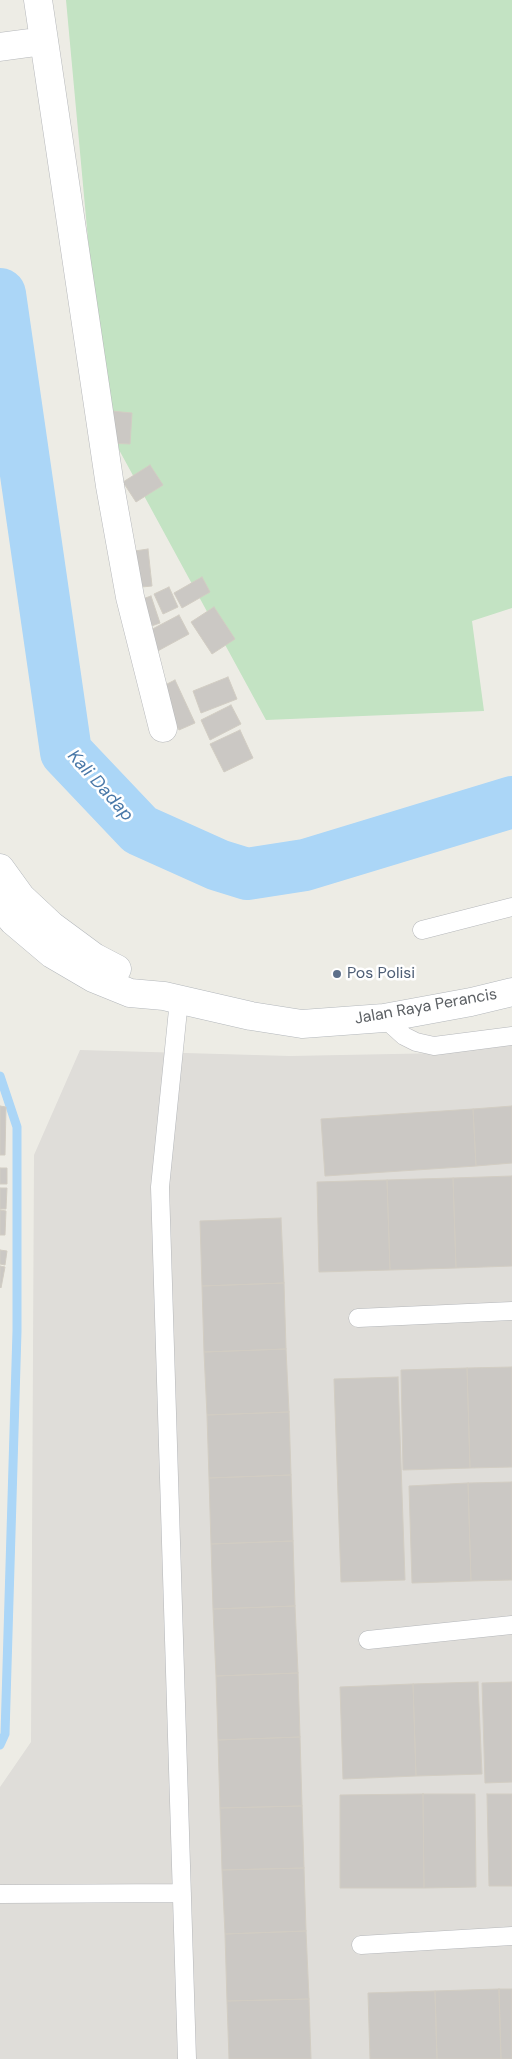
<!DOCTYPE html>
<style>
body{margin:0}
canvas{display:block;background:#edece5}
</style>
<canvas width="512" height="2059"></canvas>
<script>
const context = document.querySelector('canvas').getContext('2d');
context.lineJoin = 'round';
function fill(path, color) {
  context.fillStyle = color;
  context.fill(path, 'evenodd');
}
function poly(rows) {
  const path = new Path2D();
  for (const r of rows) {
    path.moveTo(r[0], r[1]);
    for (let i = 2; i < r.length; i += 2) path.lineTo(r[i], r[i + 1]);
  }
  return path;
}
function stroke(path, color, width, dash) {
  context.strokeStyle = color;
  context.lineWidth = width;
  context.lineCap = dash ? 'butt' : 'round';
  context.setLineDash(dash || []);
  context.stroke(path);
}
function label(font, color, halo, rows, align = 'center') {
  context.font = font + ' "DM Sans",sans-serif';
  context.lineWidth = 5;
  context.setLineDash([]);
  context.textBaseline = 'middle';
  context.strokeStyle = halo;
  context.fillStyle = color;
  for (const [text, x, y, turn = 0] of rows) {
    context.save();
    context.translate(x, y);
    context.rotate((+turn || 0) * Math.PI / 180);
    context.textAlign = isNaN(turn) ? turn : align;
    if (halo) context.strokeText(text, 0, 0);
    context.fillText(text, 0, 0);
    context.restore();
  }
}
fill(poly([
 [512,1037,512,2059,0,2059,0,1787,31,1742,34,1155,80,1050,290,1056,445,1053]
]), '#dfddd9');
fill(poly([
 [66,0,512,0,512,608,472,621,484,711,266,720,105,424]
]), '#c3e3c3');
stroke(poly([
 [0,1076,17,1127,17,1331,5,1734,0,1745]
]), '#abd6f7', 9);
stroke(poly([
 [0,294,66,752,140,830,218,865,247,874,305,865,512,802]
]), '#abd6f7', 52);
const building = poly([
 [111,411,132,413,130,444,109,443,111,411],
 [150,465,163,485,136,502,123,482,150,465],
 [148,549,152,586,132,588,128,552,148,549],
 [202,577,210,592,182,608,174,593,202,577],
 [169,587,178,607,163,614,154,594,169,587],
 [151,596,160,623,143,629,134,602,151,596],
 [214,607,235,639,212,654,191,622,214,607],
 [179,615,189,634,154,653,143,634,179,615],
 [228,677,237,699,201,713,193,691,228,677],
 [175,680,195,723,179,730,159,688,175,680],
 [231,705,241,724,210,740,201,720,231,705],
 [240,730,253,758,224,772,210,744,240,730],
 [0,1106,6,1107,5,1155,0,1155,0,1106],
 [512,1106,512,1163,476,1166,473,1109,512,1106],
 [473,1109,476,1166,325,1176,321,1119,473,1109],
 [0,1168,7,1168,7,1184,0,1184,0,1168],
 [512,1176,512,1266,456,1268,453,1178,512,1176],
 [453,1178,456,1268,390,1270,387,1180,453,1178],
 [387,1180,390,1270,319,1272,317,1182,387,1180],
 [0,1188,7,1188,6,1209,0,1209,0,1188],
 [0,1210,6,1211,5,1235,0,1235,0,1210],
 [281,1218,284,1283,202,1286,200,1221,281,1218],
 [0,1250,7,1251,5,1265,0,1264,0,1250],
 [0,1266,5,1267,1,1288,0,1287,0,1266],
 [284,1283,286,1349,204,1352,202,1286,284,1283],
 [286,1349,289,1412,207,1415,204,1352,286,1349],
 [512,1367,512,1467,470,1468,467,1368,512,1367],
 [467,1368,470,1468,403,1470,401,1370,467,1368],
 [398,1377,405,1580,341,1582,334,1379,398,1377],
 [289,1412,291,1475,209,1478,207,1415,289,1412],
 [291,1475,293,1541,211,1544,209,1478,291,1475],
 [512,1482,512,1580,471,1581,468,1483,512,1482],
 [468,1483,471,1581,412,1583,409,1486,468,1483],
 [293,1541,295,1606,213,1609,211,1544,293,1541],
 [295,1606,298,1673,216,1676,213,1609,295,1606],
 [298,1673,300,1737,218,1740,216,1676,298,1673],
 [478,1682,482,1774,416,1776,413,1684,478,1682],
 [512,1682,512,1782,485,1783,482,1683,512,1682],
 [413,1684,416,1776,343,1779,340,1687,413,1684],
 [300,1737,302,1806,220,1808,218,1740,300,1737],
 [423,1794,424,1888,340,1888,340,1795,423,1794],
 [423,1794,475,1794,476,1887,424,1888,423,1794],
 [487,1794,512,1794,512,1886,489,1886,487,1794],
 [302,1806,304,1868,222,1870,220,1808,302,1806],
 [304,1868,306,1931,225,1934,222,1870,304,1868],
 [306,1931,309,1999,227,2001,225,1934,306,1931],
 [499,1989,501,2059,437,2059,435,1991,499,1989],
 [499,1989,512,1989,512,2059,501,2059,499,1989],
 [435,1991,437,2059,370,2059,368,1993,435,1991],
 [309,1999,311,2059,229,2059,227,2001,309,1999]
]);
fill(building, '#cbc8c4');
stroke(building, '#d2cdc3', 1);
const lane = poly([
 [422,930,512,907],
 [179,1000,160,1187,187,2059],
 [384,1018,404,1036,416,1042,434,1046,512,1036],
 [358,1318,512,1311],
 [368,1640,512,1625],
 [0,1894,182,1893],
 [361,1945,512,1936]
]);
const street = poly([
 [38,0,110,486,130,597,163,728],
 [0,47,44,41]
]);
const secondary = poly([
 [0,868,21,897,52,926,94,957,117,969],
 [0,905,13,921,52,954,93,978,130,993,164,996,251,1016,302,1024,384,1018,471,1002,512,992]
]);
stroke(lane, '#b5b7ba', 19);
stroke(street, '#b5b7ba', 29);
stroke(secondary, '#b3b7bb', 29);
stroke(lane, '#fff', 18);
stroke(street, '#fff', 28);
stroke(secondary, '#fff', 28);
for (const [x, y, r, color] of [
 [337,974,5,"#5c6f8a"]
]) {
  const dot = new Path2D();
  dot.arc(x, y, r, 0, 2 * Math.PI);
  context.fillStyle = color;
  context.fill(dot);
  stroke(dot, '#fff', 2);
}
label('16px', '#4e5e75', '#fff', [
 ["Pos Polisi",347,974]
], 'left');
label('16px', '#5c6064', '#fff', [
 ["Jalan Raya Perancis",426,1007,-10]
]);
label('italic 18px', '#4978a8', '#fff', [
 ["Kali Dadap",100,786,48]
]);
</script>
